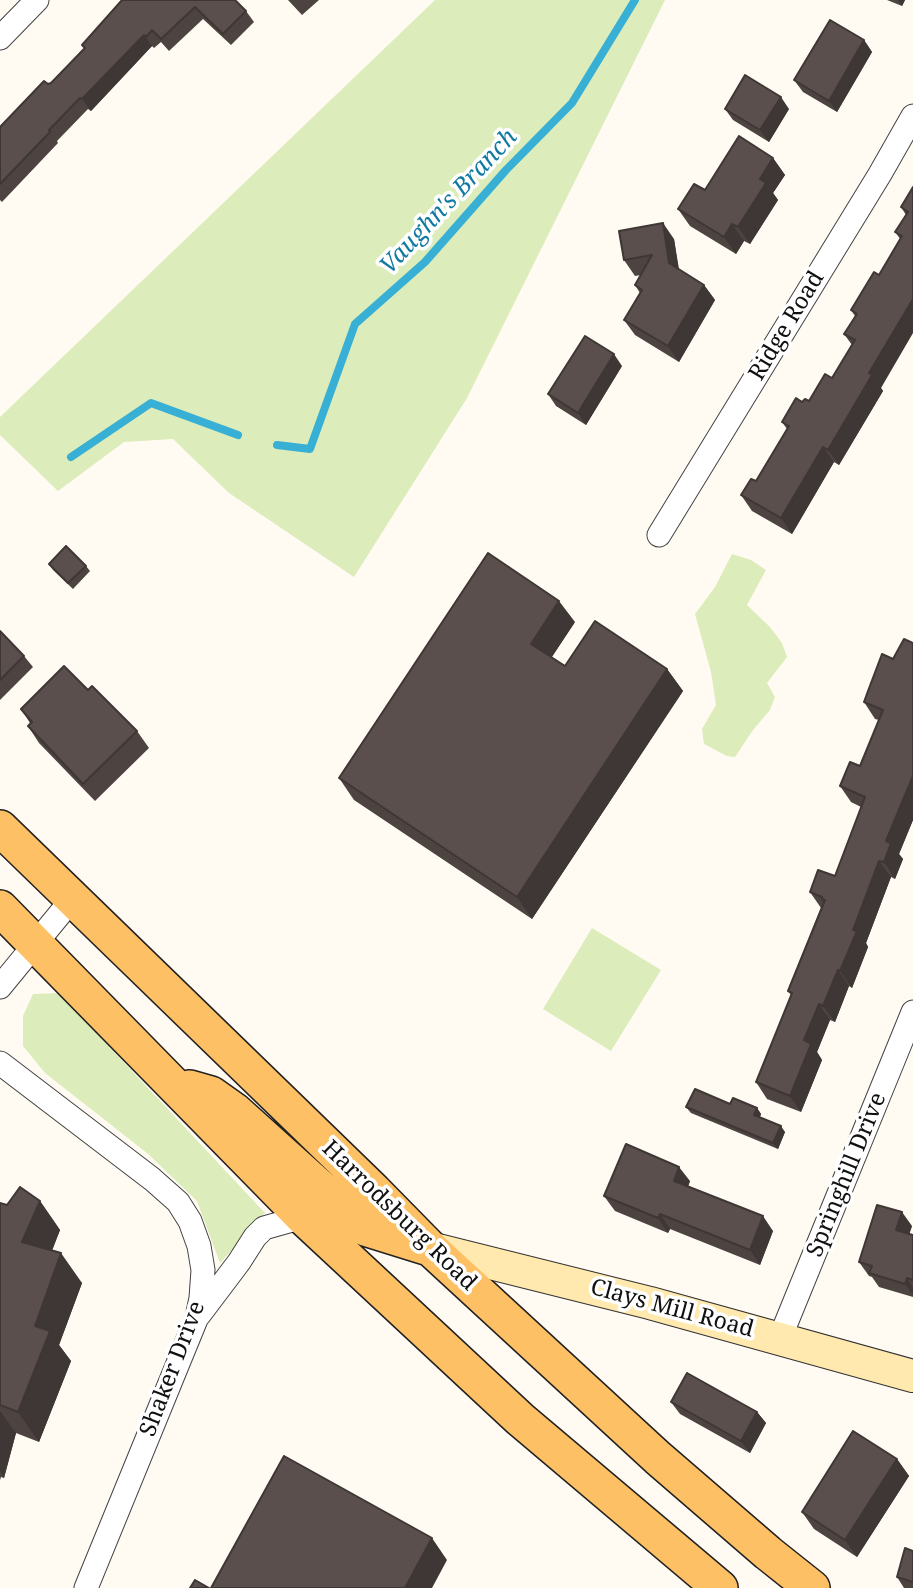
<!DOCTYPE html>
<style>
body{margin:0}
canvas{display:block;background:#fffbf3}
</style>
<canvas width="913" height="1588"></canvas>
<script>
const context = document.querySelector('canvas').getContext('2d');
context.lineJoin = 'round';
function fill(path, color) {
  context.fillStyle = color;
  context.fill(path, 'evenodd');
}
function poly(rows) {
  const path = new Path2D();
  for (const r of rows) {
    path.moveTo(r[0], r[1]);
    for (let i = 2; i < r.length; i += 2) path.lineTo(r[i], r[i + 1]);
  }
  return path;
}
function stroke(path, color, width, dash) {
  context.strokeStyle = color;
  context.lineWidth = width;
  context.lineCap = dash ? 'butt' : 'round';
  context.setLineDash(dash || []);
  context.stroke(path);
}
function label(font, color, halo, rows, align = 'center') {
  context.font = font + ' "Noto Serif",serif';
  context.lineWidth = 7;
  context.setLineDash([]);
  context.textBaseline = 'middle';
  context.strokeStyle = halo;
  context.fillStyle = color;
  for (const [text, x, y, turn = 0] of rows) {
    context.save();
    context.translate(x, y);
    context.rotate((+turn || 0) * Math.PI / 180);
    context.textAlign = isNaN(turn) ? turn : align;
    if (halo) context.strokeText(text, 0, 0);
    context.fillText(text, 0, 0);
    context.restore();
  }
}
fill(poly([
 [435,0,665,0,467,398,354,577,229,493,173,439,124,442,58,491,0,435,0,417],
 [732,554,751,560,766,570,747,605,770,627,782,643,787,657,767,683,775,697,770,710,753,730,735,757,727,756,704,744,702,729,716,705,711,672,695,614,715,587],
 [592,928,661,970,611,1051,543,1009],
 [59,993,265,1213,220,1263,197,1201,147,1153,45,1073,23,1046,23,1016,33,994]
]), '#dcecba');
stroke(poly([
 [277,445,310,449,355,324,425,262,506,170,572,103,635,0],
 [71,457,151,403,238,435]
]), '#38afd4', 8);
const street = poly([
 [0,38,37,0],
 [659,535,880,174,913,116],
 [0,987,73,898],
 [0,1063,152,1179,178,1202,190,1221,199,1246,203,1270,201,1298,197,1317,86,1588],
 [199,1315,239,1262,255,1237,264,1228,303,1217],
 [780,1338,913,1012]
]);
const secondary = poly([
 [430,1248,650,1303,913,1376]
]);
const primary = poly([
 [0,828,374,1191,430,1248,658,1458,768,1553,812,1588],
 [0,908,303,1217,520,1419,720,1588],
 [190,1088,211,1094,235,1111,365,1228,426,1247]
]);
stroke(street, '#434343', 25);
stroke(secondary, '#323232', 34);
stroke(primary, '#212121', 38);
stroke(street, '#fff', 23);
stroke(secondary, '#ffe9ae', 32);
stroke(primary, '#fec064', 35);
fill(poly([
 [122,0,246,11,254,22,231,45,203,19,169,51,161,42,154,48,152,46,91,111,88,109,57,141,58,143,2,202,0,200,0,127,48,84,51,83,84,48,82,45],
 [288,0,319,0,302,15],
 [887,0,905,0,902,6],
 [864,40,872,52,837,112,803,92,794,80],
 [725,109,789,109,769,142,733,120],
 [773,158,785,175,773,193,778,200,750,244,744,241,736,254,690,226,678,209,705,190],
 [913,187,881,388,883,391,839,465,834,462,792,534,752,511,741,495,756,481,787,429,782,422,802,402,809,401,832,378,852,345,844,334,855,316,851,310,879,275,901,240,895,232,906,215,901,207],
 [674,239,679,269,704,285,715,300,679,362,635,335,624,320,640,293,635,285,641,275,635,276,624,260],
 [622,366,586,425,556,406,548,394],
 [49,564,86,566,90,571,73,589,53,570],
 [575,622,551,658,565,666,667,669,683,691,532,919,354,800,339,778],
 [0,631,24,656,33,667,0,700],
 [913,643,913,820,899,854,903,859,895,879,891,877,866,943,868,947,852,988,849,986,835,1022,830,1020,817,1052,822,1060,801,1112,767,1099,756,1082,791,995,788,991,821,908,810,892,835,876,861,807,851,802,840,786,860,766,879,720,875,719,864,702,893,659],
 [88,690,137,731,149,748,95,801,39,743,28,726,30,723,21,709],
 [730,1104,757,1108,761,1114,760,1117,785,1132,778,1149,691,1113,686,1107],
 [690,1181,688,1187,773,1231,760,1265,670,1229,668,1233,615,1211,604,1196],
 [40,1201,60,1230,52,1251,82,1283,59,1345,71,1361,39,1442,16,1433,4,1478,1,1477,0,1480,0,1203,7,1205],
 [912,1226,909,1234,913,1235,913,1297,879,1287,872,1277,869,1276,859,1262],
 [671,1402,757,1412,766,1423,750,1453,680,1414],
 [897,1459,909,1476,857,1557,814,1529,802,1512],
 [913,1551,913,1588,904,1588,897,1577]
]), '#4d4441');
fill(poly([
 [898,0,905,0,902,6],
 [144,35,152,46,91,111,82,99],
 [864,40,872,52,837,112,829,101],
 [781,97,789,109,769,142,760,130],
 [773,158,785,175,773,193,778,200,750,244,738,227,760,179],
 [663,223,674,239,680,279,669,263],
 [732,224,744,241,736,254,724,237],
 [704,285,715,300,679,362,668,346],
 [913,299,913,333,881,388,883,391,839,465,828,450,869,373],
 [614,354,622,366,586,425,578,413],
 [823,447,834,462,792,534,781,518],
 [559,601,575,622,546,666,531,644],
 [667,669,683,691,532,919,517,897],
 [913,776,913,820,899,854,903,859,895,879,884,862,886,841],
 [879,861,891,877,866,943,868,947,852,988,840,971,853,930],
 [838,970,849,986,835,1022,823,1006],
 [819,1004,830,1020,817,1052,822,1060,801,1112,790,1096,804,1040],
 [757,1108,761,1114,758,1121,754,1115],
 [781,1126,785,1132,778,1149,773,1143],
 [679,1167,690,1181,684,1196,674,1181],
 [40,1201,60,1230,43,1272,22,1242],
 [902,1212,912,1226,906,1244,896,1230],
 [660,1214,670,1229,668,1233,658,1218],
 [763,1216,773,1231,760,1265,750,1250],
 [61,1253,82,1283,59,1345,71,1361,39,1442,18,1412,35,1326],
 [907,1278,913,1288,913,1295,905,1284],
 [0,1411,16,1433,4,1478,0,1471],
 [757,1412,766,1423,750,1453,741,1441],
 [897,1459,909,1476,857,1557,845,1540],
 [432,1538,447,1560,432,1588,405,1588]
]), '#3f3735');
const building = poly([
 [122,0,235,0,246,11,223,34,195,7,161,39,152,30,146,37,144,35,82,99,80,98,49,130,50,132,0,184,0,127,44,81,48,84,51,83,85,48,82,45,122,0],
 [830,20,864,40,829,101,794,80,830,20],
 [745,75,781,97,760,130,725,109,745,75],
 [739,136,773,158,760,179,766,183,738,227,732,224,724,237,678,209,694,184,705,190,739,136],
 [913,187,913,299,869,373,872,375,828,450,823,447,781,518,741,495,751,479,756,481,789,426,782,422,796,398,802,402,805,399,809,401,825,374,832,378,855,340,844,334,857,314,851,310,874,272,879,275,902,236,895,232,908,212,901,207,913,187],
 [663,223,669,263,704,285,668,346,624,320,642,290,635,285,652,255,624,260,619,231,663,223],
 [585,336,614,354,578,413,548,394,585,336],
 [66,546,86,566,68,583,49,564,66,546],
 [488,553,559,601,531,644,565,666,595,621,667,669,517,897,339,778,488,553],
 [0,631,24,656,0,680,0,631],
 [904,639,913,643,913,776,886,841,891,843,884,862,879,861,853,930,857,931,840,971,838,970,823,1006,819,1004,804,1040,811,1044,790,1096,756,1082,792,993,788,991,825,900,822,899,822,897,810,892,818,870,835,876,865,797,840,786,850,762,860,766,883,710,864,702,868,691,882,654,893,659,904,639],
 [64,666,88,690,92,686,137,731,83,784,28,726,32,722,21,709,64,666],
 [695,1089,730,1104,733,1098,757,1108,754,1115,781,1126,773,1143,686,1107,695,1089],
 [626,1144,679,1167,674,1181,763,1216,750,1250,660,1214,658,1218,604,1196,626,1144],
 [20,1187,40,1201,22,1242,61,1253,35,1326,50,1331,18,1412,0,1405,0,1203,7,1205,20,1187],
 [877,1205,902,1212,896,1230,913,1235,913,1280,907,1278,905,1284,869,1273,872,1266,859,1262,877,1205],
 [687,1373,757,1412,741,1441,671,1402,687,1373],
 [853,1431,897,1459,845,1540,802,1512,853,1431],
 [284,1456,432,1538,405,1588,211,1588,284,1456],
 [905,1548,913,1551,913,1582,897,1577,905,1548],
 [195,1580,209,1588,190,1588,195,1580]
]);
fill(building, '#5a4f4c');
stroke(building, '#3f3735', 2);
label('23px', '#101010', '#fff', [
 ["Ridge Road",787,326,-59],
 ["Springhill Drive",847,1175,-68],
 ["Harrodsburg Road",399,1216,44],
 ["Clays Mill Road",672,1309,15],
 ["Shaker Drive",173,1369,-69]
]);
label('italic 24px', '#117aa2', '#fff', [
 ["Vaughn's Branch",449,202,-47]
]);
</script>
